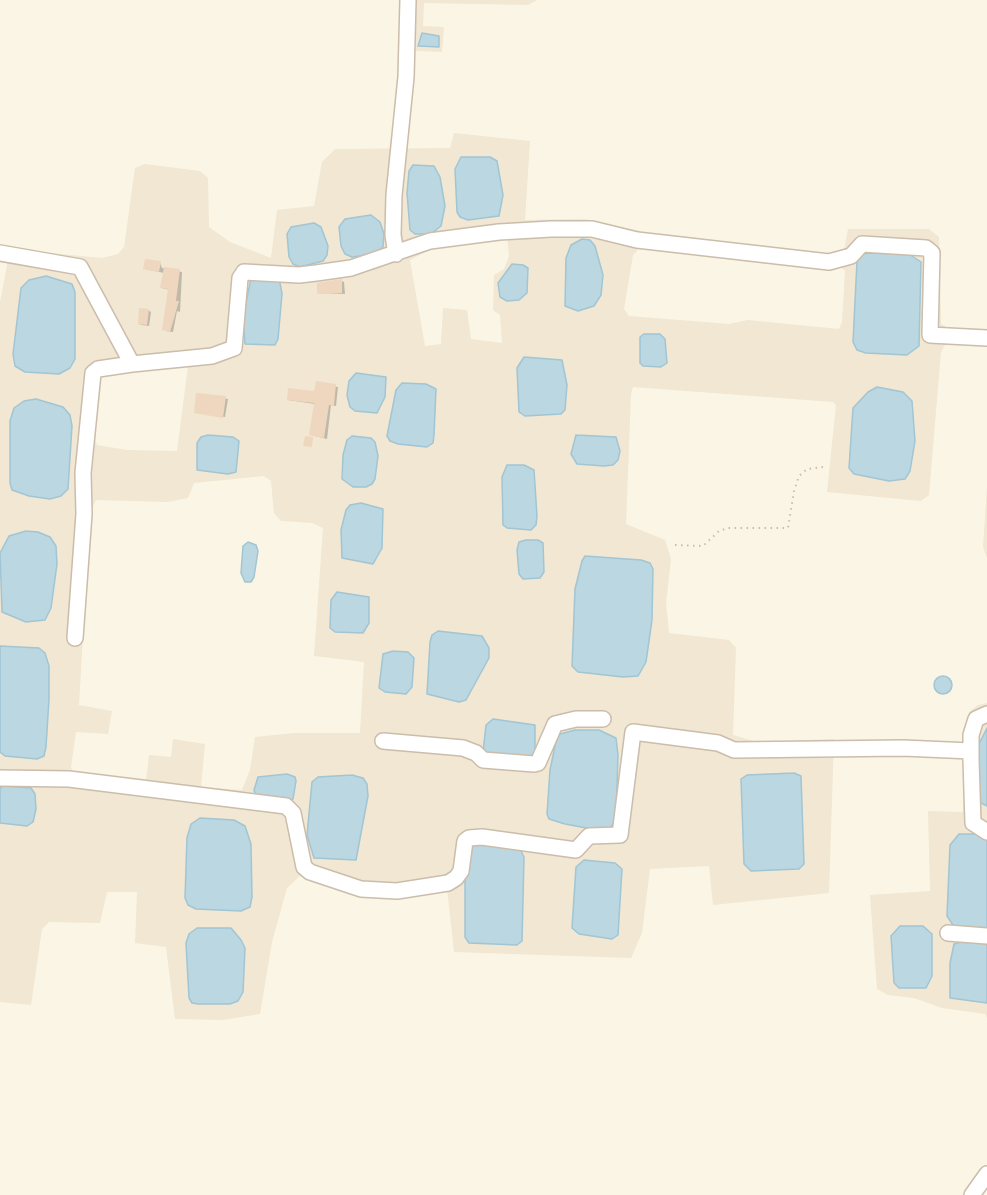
<!DOCTYPE html>
<style>
body{margin:0}
canvas{display:block;background:#faf5e4}
</style>
<canvas width="987" height="1195"></canvas>
<script>
const context = document.querySelector('canvas').getContext('2d');
context.lineJoin = 'round';
function fill(path, color) {
  context.fillStyle = color;
  context.fill(path, 'evenodd');
}
function poly(rows) {
  const path = new Path2D();
  for (const r of rows) {
    if (r.length === 3) {
      path.moveTo(r[0] + r[2], r[1]);
      path.arc(r[0], r[1], r[2], 0, 2 * Math.PI);
      continue;
    }
    path.moveTo(r[0], r[1]);
    for (let i = 2; i < r.length; i += 2) path.lineTo(r[i], r[i + 1]);
  }
  return path;
}
function stroke(path, color, width, dash) {
  context.strokeStyle = color;
  context.lineWidth = width;
  context.lineCap = dash ? 'butt' : 'round';
  context.setLineDash(dash || []);
  context.stroke(path);
}
fill(poly([
 [400,0,537,0,528,5,424,3,423,26,444,27,442,52,398,50],
 [454,133,530,141,525,220,585,219,640,231,637,251,633,255,624,309,629,316,729,324,748,320,839,329,842,322,845,271,841,267,848,229,929,229,939,237,941,324,945,326,945,345,941,352,929,495,921,501,827,492,836,405,833,402,633,387,631,394,626,524,665,540,671,559,666,603,669,633,729,640,736,648,733,735,757,742,834,739,829,893,713,905,709,866,650,869,642,933,631,958,454,952,447,888,365,896,327,886,302,874,287,888,272,942,260,1014,223,1020,175,1019,166,947,135,943,137,892,107,892,100,923,49,922,42,929,31,1005,0,1002,0,302,10,249,102,258,118,254,124,247,135,168,145,164,200,171,208,178,209,227,230,242,271,258,277,210,314,206,322,162,335,149,450,148],
 [507,237,509,256,504,269,494,275,493,310,500,315,502,343,471,339,467,310,443,308,441,344,425,346,410,260,437,246],
 [188,366,177,451,127,450,97,445,95,440,99,378,106,371],
 [264,476,271,481,274,513,281,521,312,523,323,528,314,656,364,662,360,733,294,733,255,737,250,770,242,790,201,787,205,744,173,739,171,757,149,755,146,782,73,773,71,767,76,732,108,734,112,711,79,705,90,513,96,500,168,502,188,498,194,483],
 [987,486,987,558,983,547],
 [987,703,987,1018,985,1014,942,1008,914,998,888,995,877,989,870,895,930,891,928,811,963,812,965,760,960,756,960,743,963,741,969,712,978,705]
]), '#f1e7d3');
const water = poly([
 [422,33,439,36,439,47,418,46,422,33],
 [461,157,490,157,497,161,503,195,499,216,468,220,460,217,457,212,455,169,461,157],
 [413,165,434,166,440,177,445,206,441,226,431,234,415,234,410,230,407,193,409,171,413,165],
 [371,215,380,222,384,234,383,247,376,254,352,257,345,254,341,246,339,227,345,219,371,215],
 [314,223,321,227,328,246,327,255,323,261,300,267,293,264,289,257,287,234,291,227,314,223],
 [582,239,590,240,595,246,603,275,601,295,594,306,578,311,565,306,566,258,571,245,582,239],
 [868,253,909,254,921,262,919,346,907,355,866,353,857,350,853,342,857,261,862,254,868,253],
 [512,264,523,265,528,268,527,293,519,300,507,301,500,297,498,283,512,264],
 [46,276,72,284,75,292,75,359,70,368,59,374,25,372,15,366,13,354,21,288,29,280,46,276],
 [274,277,280,283,282,294,278,339,275,345,245,344,243,318,251,278,274,277],
 [644,334,660,334,665,339,667,363,661,367,643,366,640,363,640,337,644,334],
 [524,357,562,360,567,385,565,410,561,414,525,416,519,412,517,368,524,357],
 [356,373,386,377,385,397,377,413,355,411,350,407,347,395,349,381,356,373],
 [402,383,426,384,436,389,434,435,433,443,427,447,398,444,390,441,387,436,396,390,402,383],
 [877,387,903,392,912,401,915,441,910,471,905,479,889,481,854,474,849,468,853,408,868,392,877,387],
 [36,399,63,407,70,415,72,426,68,489,61,496,50,499,29,496,12,490,10,483,10,421,14,408,24,401,36,399],
 [208,435,233,437,239,441,236,472,228,474,197,470,197,443,201,437,208,435],
 [576,435,616,437,620,451,618,460,613,465,604,466,577,464,571,454,576,435],
 [352,436,371,438,375,442,378,456,375,479,372,484,366,487,353,487,342,479,343,455,347,440,352,436],
 [507,465,524,465,534,470,537,516,536,525,531,530,507,528,503,525,502,477,507,465],
 [361,503,383,509,382,548,373,564,342,558,341,530,346,510,350,505,361,503],
 [26,531,38,532,50,537,56,546,57,564,51,608,45,620,26,622,2,612,0,553,9,536,26,531],
 [526,540,538,540,543,543,544,572,540,578,523,579,519,574,517,550,519,542,526,540],
 [248,542,256,545,258,551,254,577,251,582,245,582,241,573,243,546,248,542],
 [585,556,641,560,650,563,653,569,652,620,646,662,638,676,623,677,578,672,572,666,575,589,582,561,585,556],
 [337,592,369,597,369,623,363,633,335,632,330,628,331,600,337,592],
 [438,631,482,636,489,648,489,658,466,700,459,702,427,694,430,642,432,635,438,631],
 [0,646,39,648,45,653,49,666,49,699,46,747,44,756,37,759,5,756,0,752,0,646],
 [393,651,408,652,414,658,412,687,406,694,385,692,379,688,383,654,393,651],
 [943,685,9],
 [493,719,535,725,535,753,531,760,483,752,486,725,493,719],
 [987,728,987,806,977,801,978,746,987,728],
 [575,730,599,730,616,738,618,755,616,818,611,827,603,831,565,824,549,819,547,814,550,770,556,741,560,734,575,730],
 [794,773,801,776,804,864,799,869,751,871,744,864,741,779,747,775,794,773],
 [287,774,295,777,296,781,293,799,289,802,256,797,254,790,258,777,287,774],
 [352,775,363,778,367,784,368,796,356,860,314,858,307,835,312,782,318,777,352,775],
 [4,786,31,788,35,794,36,809,33,822,27,826,0,823,0,788,4,786],
 [200,818,234,820,245,826,251,844,252,897,250,907,241,911,196,909,188,905,185,898,187,838,191,824,200,818],
 [959,834,979,834,987,839,987,932,955,928,947,916,950,845,959,834],
 [475,843,520,849,524,857,522,941,517,945,469,943,465,937,465,863,471,845,475,843],
 [584,860,615,863,622,869,618,935,612,939,579,934,572,928,576,867,584,860],
 [900,926,923,926,932,934,932,976,926,988,899,988,894,983,891,936,900,926],
 [197,928,231,928,241,940,245,948,243,992,238,1001,230,1004,198,1004,192,1003,189,998,186,943,189,934,197,928],
 [965,941,987,944,987,1003,950,998,950,963,954,944,965,941]
]);
fill(water, '#bad7e2');
stroke(water, '#a1c5d3', 1.5);
fill(poly([
 [160,263,162,268,182,272,180,312,177,311,173,332,166,331,170,290,162,288,164,273,145,269],
 [342,281,344,282,345,294,319,293],
 [148,310,151,312,149,326,142,325,139,324],
 [317,383,338,387,336,406,331,405,327,439,311,435,315,404,288,400,316,393],
 [198,395,228,399,225,417,198,413]
]), '#0003');
fill(poly([
 [145,259,161,261,159,272,143,269],
 [164,267,180,269,176,301,179,301,170,332,162,330,168,289,160,288],
 [342,279,342,293,317,294,317,283],
 [139,308,149,309,147,325,138,324],
 [316,381,336,384,334,405,329,405,324,438,309,435,314,403,287,400,288,388,314,391],
 [196,393,226,396,223,418,194,413],
 [305,436,313,437,312,447,303,446]
]), '#eed7be');
const minor = poly([
 [0,253,80,267,132,364],
 [396,254,393,235,394,195,406,77,408,0],
 [75,638,84,514,83,473,93,373,98,369,132,364,212,356,234,348,240,278,244,272,299,275,316,273,351,268,430,241,499,232,551,229,592,229,637,240,829,262,851,256,862,244,926,248,932,253,930,335,987,338],
 [987,714,976,719,971,735,971,760,973,823,987,832],
 [383,741,463,748,476,753,483,760,534,764,538,763,555,724,576,719,603,719],
 [0,778,69,779,286,806,293,813,304,867,310,872,361,889,397,891,448,883,456,878,461,871,465,841,469,838,482,837,576,850,589,836,620,835,633,732,718,743,734,750,903,748,971,751],
 [948,933,987,936],
 [972,1195,987,1174]
]);
stroke(minor, '#cbbdab', 18);
stroke(poly([
 [675,545,703,546,719,531,728,528,788,528,794,491,799,476,807,469,823,467]
]), '#d2bba1', 2, [1.5, 4.5]);
stroke(minor, '#fff', 15);
</script>
